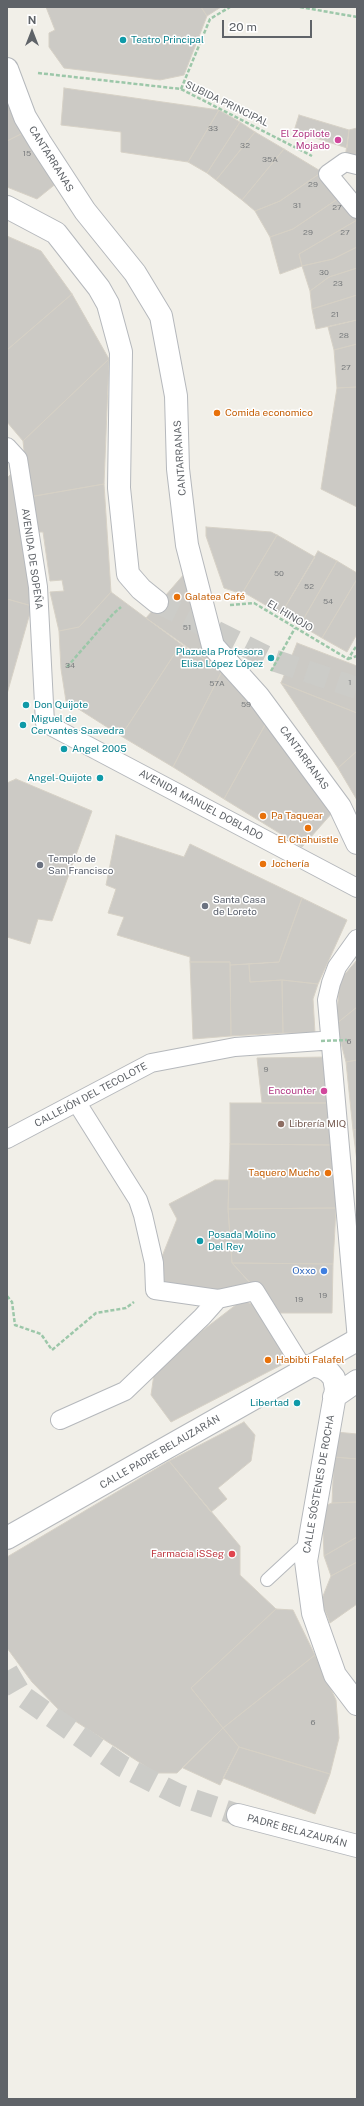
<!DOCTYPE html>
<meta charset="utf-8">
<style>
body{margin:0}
#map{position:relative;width:364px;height:2106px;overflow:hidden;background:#f1efe8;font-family:"Public Sans",sans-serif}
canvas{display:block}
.frame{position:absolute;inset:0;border:8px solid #5f6368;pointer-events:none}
.north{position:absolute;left:12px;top:12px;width:40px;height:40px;-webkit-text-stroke:3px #fff;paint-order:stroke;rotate:0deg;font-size:11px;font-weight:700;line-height:16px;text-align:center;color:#5f6368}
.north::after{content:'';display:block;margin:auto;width:14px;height:18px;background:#5f6368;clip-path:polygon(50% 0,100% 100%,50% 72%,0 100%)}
.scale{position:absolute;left:222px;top:20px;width:90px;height:18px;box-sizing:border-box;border:2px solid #5f6368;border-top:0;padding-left:5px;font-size:12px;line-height:14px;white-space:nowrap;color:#5f6368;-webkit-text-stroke:3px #fff;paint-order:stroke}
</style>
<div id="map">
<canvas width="364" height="2106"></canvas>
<div class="frame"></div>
<div class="north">N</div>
<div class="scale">20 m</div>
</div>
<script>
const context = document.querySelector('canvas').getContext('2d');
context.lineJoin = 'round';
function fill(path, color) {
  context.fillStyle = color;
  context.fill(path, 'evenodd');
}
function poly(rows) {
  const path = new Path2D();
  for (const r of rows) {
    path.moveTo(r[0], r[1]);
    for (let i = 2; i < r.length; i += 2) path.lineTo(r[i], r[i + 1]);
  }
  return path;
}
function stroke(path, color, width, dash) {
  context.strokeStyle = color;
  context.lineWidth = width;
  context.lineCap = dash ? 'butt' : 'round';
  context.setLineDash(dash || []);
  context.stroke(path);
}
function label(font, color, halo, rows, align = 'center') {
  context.font = font + ' "Public Sans",sans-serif';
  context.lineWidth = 3;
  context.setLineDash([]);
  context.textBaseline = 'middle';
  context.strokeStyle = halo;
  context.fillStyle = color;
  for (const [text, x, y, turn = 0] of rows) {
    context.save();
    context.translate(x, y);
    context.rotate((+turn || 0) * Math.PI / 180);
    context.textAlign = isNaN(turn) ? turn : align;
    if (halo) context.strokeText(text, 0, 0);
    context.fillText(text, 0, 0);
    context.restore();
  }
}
const building = poly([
 [46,7,201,7,207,16,184,75,160,80,64,68,49,47,49,33,55,30,46,7],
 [201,7,221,7,207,16,201,7],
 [7,81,31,129,7,141,7,81],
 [64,88,219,110,188,162,121,152,121,132,61,125,64,88],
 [219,110,240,122,207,173,188,162,219,110],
 [299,115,349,130,347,148,294,131,299,115],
 [240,122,255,132,216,180,207,173,240,122],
 [357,128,357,161,345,158,349,130,357,128],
 [31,129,63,178,37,199,7,187,7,141,31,129],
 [255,132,284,149,242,200,216,180,255,132],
 [284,149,322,172,280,201,255,211,242,200,284,149],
 [322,172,342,196,293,229,270,237,255,211,280,201,322,172],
 [342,196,357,215,357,220,299,254,302,266,280,274,270,237,293,229,342,196],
 [357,220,357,247,333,259,302,266,299,254,357,220],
 [7,236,41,251,72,294,7,350,7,236],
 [357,247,357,268,329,277,310,291,302,266,333,259,357,247],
 [357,268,357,295,312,309,310,291,329,277,357,268],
 [72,294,109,359,23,441,7,422,7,350,72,294],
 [357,295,357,320,316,329,312,309,357,295],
 [357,320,357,344,334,350,328,327,357,320],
 [357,344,357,387,337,388,334,350,357,344],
 [109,359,104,484,29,497,23,441,109,359],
 [357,387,357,507,321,489,337,388,357,387],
 [14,471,32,606,7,599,7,478,14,471],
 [104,484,111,592,79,627,59,631,50,592,64,591,62,580,50,581,43,532,36,532,29,497,104,484],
 [206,527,271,532,277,535,243,592,239,593,224,588,206,536,206,527],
 [277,535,315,557,281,614,243,592,277,535],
 [318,551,337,561,300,625,281,614,318,551],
 [337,561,357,573,357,579,322,638,300,625,337,561],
 [185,573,192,607,210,663,146,618,185,573],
 [357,579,357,634,347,652,322,638,357,579],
 [111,592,181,644,121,736,66,701,61,669,59,631,79,627,111,592],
 [7,599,32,606,7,694,7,599],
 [297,643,357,666,357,713,281,683,297,643],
 [181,644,222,671,173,767,121,736,181,644],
 [222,671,270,716,224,799,173,767,222,671],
 [281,683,357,713,357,751,338,768,281,683],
 [270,716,333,812,302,847,224,799,270,716],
 [357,751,357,800,338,768,357,751],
 [16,779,92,811,52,921,38,919,30,944,7,937,7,783,16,779],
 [116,835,184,857,190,844,302,898,279,962,230,965,230,962,190,962,190,957,117,935,124,917,108,913,116,889,106,885,116,835],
 [302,898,347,920,318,984,282,980,250,982,249,964,279,962,302,898],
 [357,960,357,1007,336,1024,340,980,357,960],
 [190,962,230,962,231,1036,193,1039,190,962],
 [249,964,250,982,282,980,283,1033,231,1036,230,965,249,964],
 [282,980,318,984,313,999,315,1033,283,1033,282,980],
 [357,1007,357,1060,346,1062,336,1024,357,1007],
 [328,1057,331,1103,262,1103,257,1058,328,1057],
 [357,1060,357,1129,353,1130,346,1062,357,1060],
 [230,1103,331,1103,333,1145,230,1144,230,1103],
 [357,1129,357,1162,353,1130,357,1129],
 [230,1144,333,1145,336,1208,228,1209,230,1144],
 [215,1180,229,1180,228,1209,232,1263,254,1287,235,1293,159,1286,159,1264,177,1219,169,1204,215,1180],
 [336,1208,333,1264,232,1263,228,1209,336,1208],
 [232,1263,333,1264,332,1313,277,1313,232,1263],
 [241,1301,257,1305,289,1361,171,1422,151,1395,155,1367,241,1301],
 [244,1422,255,1435,251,1461,218,1488,227,1499,211,1512,169,1461,244,1422],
 [336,1432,357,1434,357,1459,334,1457,336,1432],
 [334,1457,357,1459,357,1502,332,1503,334,1457],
 [169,1461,240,1546,240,1575,276,1609,191,1688,223,1728,177,1773,156,1773,61,1712,32,1682,7,1648,7,1557,169,1461],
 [357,1502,357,1537,324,1556,322,1507,332,1503,357,1502],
 [357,1537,357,1562,331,1576,324,1556,357,1537],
 [357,1562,357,1604,330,1623,321,1601,331,1576,357,1562],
 [276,1609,293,1610,315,1655,223,1728,191,1688,276,1609],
 [315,1655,336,1700,339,1738,330,1774,239,1747,223,1728,315,1655],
 [223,1728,239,1747,220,1785,183,1768,223,1728],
 [239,1747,330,1774,315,1814,223,1778,239,1747]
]);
fill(building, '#cccac5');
stroke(building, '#d6d1c6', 1);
stroke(poly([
 [157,602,273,660,357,688],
 [7,1671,21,1695,122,1766,179,1795,238,1815]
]), '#ccccc8', 22, [22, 11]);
const service = poly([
 [267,1580,307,1543]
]);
const pedestrian = poly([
 [357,165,345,162,328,174,357,209],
 [7,447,18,459,38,587,45,723,357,888],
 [77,1103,138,1200,143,1215,154,1263,155,1290,218,1299,255,1291,304,1370],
 [7,1139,151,1063,235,1047,321,1041],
 [357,1340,327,1000,331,983,337,967,357,939],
 [60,1420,125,1391,202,1317,218,1299]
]);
const minor = poly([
 [7,69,25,117,40,142,85,211,135,273,161,316,176,396,178,469,187,545,213,646,258,696,340,807,357,843],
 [7,207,56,233,99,288,108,304,121,352,119,488,128,574,141,589,157,602],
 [312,1365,323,1368,329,1372,334,1378,336,1389,306,1561,313,1613,335,1675,357,1704],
 [334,1397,357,1381],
 [7,1538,357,1340],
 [238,1815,357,1846]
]);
stroke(service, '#b5b8bc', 14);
stroke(pedestrian, '#b5b8bc', 20);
stroke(minor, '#b5b8bc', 24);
stroke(poly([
 [300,7,357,17],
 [38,73,181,89,312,156],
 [181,89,210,19,230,7],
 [230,605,254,603,348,659,357,645],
 [348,659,357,656],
 [67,667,113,614,121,607],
 [271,671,295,628],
 [7,1296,12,1302,15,1325,41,1334,52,1350,96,1313,126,1308,134,1302]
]), '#9cc7a9', 2.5, [4, 2]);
stroke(service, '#fff', 12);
stroke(pedestrian, '#fff', 18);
stroke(minor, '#fff', 22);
stroke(poly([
 [321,1041,347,1040]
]), '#9cc7a9', 2.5, [4, 2]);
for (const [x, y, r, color] of [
 [123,40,4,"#0f9aa8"],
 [338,140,4,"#d1479c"],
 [217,413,4,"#e8710a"],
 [177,597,4,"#e8710a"],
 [271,658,4,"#0f9aa8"],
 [26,705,4,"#0f9aa8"],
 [23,725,4,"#0f9aa8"],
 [64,749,4,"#0f9aa8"],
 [100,778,4,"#0f9aa8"],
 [263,816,4,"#e8710a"],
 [308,828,4,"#e8710a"],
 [263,864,4,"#e8710a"],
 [40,865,4,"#6b7280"],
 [205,906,4,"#6b7280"],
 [324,1091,4,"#d1479c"],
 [281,1124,4,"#8d6e63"],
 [328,1173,4,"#e8710a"],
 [200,1241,4,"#0f9aa8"],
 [324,1271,4,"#3f7fe0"],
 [268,1360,4,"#e8710a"],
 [297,1403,4,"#0f9aa8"],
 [232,1554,4,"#e0444e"]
]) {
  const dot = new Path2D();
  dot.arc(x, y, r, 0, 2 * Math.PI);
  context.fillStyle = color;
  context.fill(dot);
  stroke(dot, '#fff', 1.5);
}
label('8px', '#7a7d7f', null, [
 ["33",213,129],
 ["32",245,146],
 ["15",27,154],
 ["35A",270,160],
 ["29",313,185],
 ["31",297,206],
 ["27",337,208],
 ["29",308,233],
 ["27",345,233],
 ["30",324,273],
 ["23",338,284],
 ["21",335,315],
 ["28",344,336],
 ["27",346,368],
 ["50",279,574],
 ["52",309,587],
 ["54",328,602],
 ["51",187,628],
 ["34",70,666],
 ["1",350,683],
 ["57A",217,684],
 ["59",246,705],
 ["6",349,1042],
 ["9",266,1070],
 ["19",323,1296],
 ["19",299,1300],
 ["6",313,1723]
]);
label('10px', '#0d838f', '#fff', [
 ["Teatro Principal",131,40],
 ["Plazuela Profesora",263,652,"right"],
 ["Elisa López López",263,664,"right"],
 ["Don Quijote",34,705],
 ["Miguel de",31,719],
 ["Cervantes Saavedra",31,731],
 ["Angel 2005",72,749],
 ["Angel-Quijote",92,778,"right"],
 ["Posada Molino",208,1235],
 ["Del Rey",208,1247],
 ["Libertad",289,1403,"right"]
], 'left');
label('10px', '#5f6368', '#fff', [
 ["SUBIDA PRINCIPAL",227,104,26],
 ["CANTARRANAS",51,159,58],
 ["CANTARRANAS",180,458,-94],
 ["AVENIDA DE SOPEÑA",32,559,82],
 ["EL HINOJO",290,616,31],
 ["CANTARRANAS",304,758,54],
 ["AVENIDA MANUEL DOBLADO",201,805,28],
 ["CALLEJÓN DEL TECOLOTE",91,1095,-28],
 ["CALLE PADRE BELAUZARÁN",160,1452,-30],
 ["CALLE SÓSTENES DE ROCHA",319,1484,-80],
 ["PADRE BELAZAURÁN",297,1831,15]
]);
label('10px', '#b23c85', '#fff', [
 ["El Zopilote",330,134],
 ["Mojado",330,146],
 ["Encounter",316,1091]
], 'right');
label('10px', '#c56008', '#fff', [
 ["Comida economico",225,413],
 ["Galatea Café",185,597],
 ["Pa Taquear",271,816],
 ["El Chahuistle",308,840,"center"],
 ["Jochería",271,864],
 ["Taquero Mucho",320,1173,"right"],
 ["Habibti Falafel",276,1360]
], 'left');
label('10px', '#5b616d', '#fff', [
 ["Templo de",48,859],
 ["San Francisco",48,871],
 ["Santa Casa",213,900],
 ["de Loreto",213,912]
], 'left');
label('10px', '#785e54', '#fff', [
 ["Librería MIQ",289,1124]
], 'left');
label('10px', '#366cbe', '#fff', [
 ["Oxxo",316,1271]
], 'right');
label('10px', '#be3a42', '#fff', [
 ["Farmacia iSSeg",224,1554]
], 'right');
</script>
